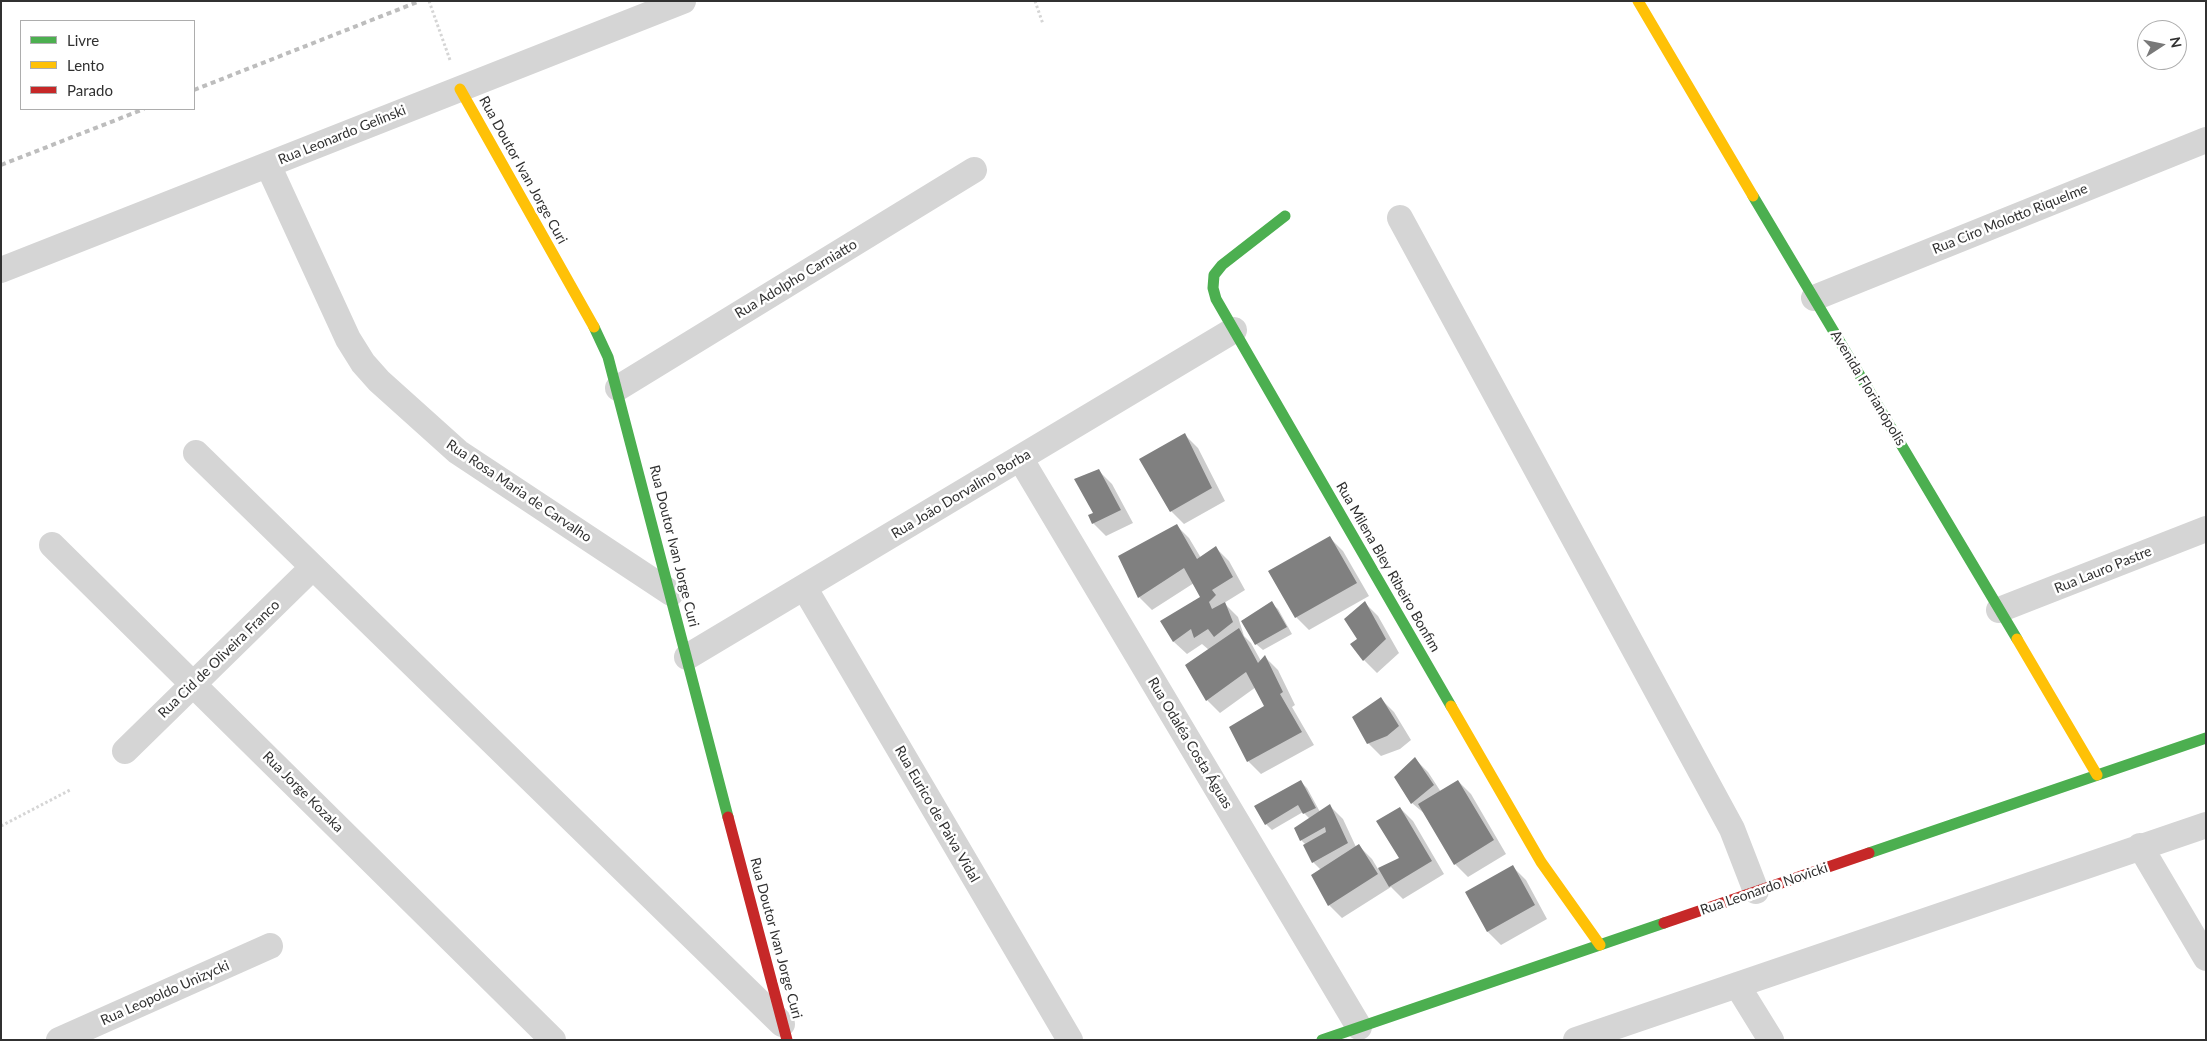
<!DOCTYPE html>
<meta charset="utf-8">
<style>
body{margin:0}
#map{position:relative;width:2207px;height:1041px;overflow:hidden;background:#fff;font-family:Lato,sans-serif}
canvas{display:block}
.frame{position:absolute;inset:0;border:2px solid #313131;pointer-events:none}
.legend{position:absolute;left:20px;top:20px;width:175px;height:90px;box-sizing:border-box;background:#fff;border:1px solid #adadad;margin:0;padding:6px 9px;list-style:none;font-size:15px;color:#313131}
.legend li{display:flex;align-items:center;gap:10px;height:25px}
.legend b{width:25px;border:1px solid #adadad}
.north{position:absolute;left:2137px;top:20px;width:50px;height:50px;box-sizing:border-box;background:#fff;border:1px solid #adadad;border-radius:50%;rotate:79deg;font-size:14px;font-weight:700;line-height:20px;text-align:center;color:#313131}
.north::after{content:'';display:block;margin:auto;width:18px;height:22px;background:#797979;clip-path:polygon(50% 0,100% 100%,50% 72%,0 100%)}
</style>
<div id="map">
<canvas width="2207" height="1041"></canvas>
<div class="frame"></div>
<ul class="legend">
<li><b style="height:6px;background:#4caf50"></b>Livre</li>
<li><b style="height:6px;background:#ffc107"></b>Lento</li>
<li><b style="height:6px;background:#c62828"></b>Parado</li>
</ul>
<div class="north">N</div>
</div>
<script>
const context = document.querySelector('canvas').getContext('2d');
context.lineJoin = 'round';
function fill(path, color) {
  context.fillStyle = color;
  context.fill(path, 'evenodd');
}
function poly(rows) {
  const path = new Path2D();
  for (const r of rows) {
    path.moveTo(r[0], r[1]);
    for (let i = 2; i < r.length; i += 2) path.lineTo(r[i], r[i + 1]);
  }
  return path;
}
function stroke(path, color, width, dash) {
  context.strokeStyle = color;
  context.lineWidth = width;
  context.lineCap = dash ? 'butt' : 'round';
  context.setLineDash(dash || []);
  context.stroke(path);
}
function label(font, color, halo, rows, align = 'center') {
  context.font = font + ' Lato,sans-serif';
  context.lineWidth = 5;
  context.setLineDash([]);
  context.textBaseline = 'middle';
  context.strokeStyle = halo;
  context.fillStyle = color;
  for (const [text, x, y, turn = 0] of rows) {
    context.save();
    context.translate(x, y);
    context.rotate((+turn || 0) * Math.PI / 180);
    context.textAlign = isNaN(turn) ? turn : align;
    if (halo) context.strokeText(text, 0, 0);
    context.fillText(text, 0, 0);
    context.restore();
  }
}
fill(poly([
 [1185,435,1198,448,1225,501,1184,524,1171,511],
 [1099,471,1112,484,1133,523,1106,536,1093,523],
 [1176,525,1189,538,1201,558,1216,548,1229,561,1245,590,1224,603,1238,617,1244,636,1251,643,1261,661,1265,657,1278,670,1295,705,1292,707,1314,745,1261,774,1248,761,1265,706,1256,687,1220,713,1207,700,1186,666,1209,650,1202,644,1187,654,1174,642,1162,621,1202,598,1194,583,1152,610,1139,597],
 [1330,538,1343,551,1369,596,1309,630,1296,617],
 [1271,603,1278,609,1292,634,1263,650,1256,644],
 [1365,603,1378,616,1399,653,1377,673,1364,660,1359,639],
 [1381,699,1394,712,1411,740,1400,749,1381,756,1368,743],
 [1415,759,1428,772,1441,792,1458,781,1471,794,1506,854,1468,877,1455,864,1426,815,1412,803],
 [1300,781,1307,788,1320,812,1330,806,1343,819,1356,847,1359,846,1372,859,1378,869,1401,858,1400,808,1413,821,1444,874,1403,899,1391,887,1342,918,1329,905,1321,870,1313,862,1306,845,1301,840,1310,819,1303,812,1272,830,1266,824],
 [1513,867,1526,880,1547,919,1501,945,1488,932,1466,893]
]), '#0003');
fill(poly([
 [1185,433,1212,488,1170,512,1139,459],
 [1099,469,1121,510,1092,524,1088,515,1093,513,1074,479],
 [1177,524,1197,559,1216,546,1233,577,1212,590,1216,595,1209,602,1212,609,1225,602,1233,622,1214,637,1208,629,1194,638,1191,629,1173,642,1160,621,1200,597,1184,568,1138,598,1118,556],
 [1330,536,1357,583,1295,618,1268,571],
 [1272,601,1287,627,1255,645,1241,621],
 [1365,601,1386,639,1363,661,1350,644,1357,639,1344,619],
 [1239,628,1258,663,1265,655,1283,692,1280,694,1302,732,1247,762,1229,727,1264,706,1246,672,1206,701,1185,665],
 [1381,697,1399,726,1387,736,1367,744,1352,717],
 [1415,757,1434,785,1411,804,1394,777],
 [1301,780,1316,808,1303,814,1298,805,1265,825,1254,806],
 [1458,780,1494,840,1454,865,1418,804],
 [1330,804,1348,843,1312,863,1303,845,1326,832,1325,827,1300,841,1294,828],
 [1400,807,1432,861,1389,887,1378,868,1399,858,1376,821],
 [1359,844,1378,874,1328,906,1311,875],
 [1513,865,1535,905,1487,932,1465,892]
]), '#808080');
stroke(poly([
 [429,1,450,60],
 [1035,1,1043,24],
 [1,826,70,790]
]), '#d5d5d5', 3, [2.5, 2.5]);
stroke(poly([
 [268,165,348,339,363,363,379,381,458,452,671,593],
 [1400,218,1732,829,1756,891],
 [1,270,683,1],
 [1814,298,2206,140],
 [618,388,974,170],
 [196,453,782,1024],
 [1020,458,1359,1027],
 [52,545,553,1040],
 [804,587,1070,1040],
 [1999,610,2206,529],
 [687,657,1234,330],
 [125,751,313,567],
 [2140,846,2206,958],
 [1737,985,1771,1040],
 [59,1040,270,946],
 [1576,1040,2206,825]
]), '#d5d5d5', 26);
stroke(poly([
 [1753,196,2017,639],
 [1285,216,1222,265,1214,275,1213,288,1216,299,1451,706],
 [594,327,608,357,728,817],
 [1869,853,2206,738],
 [1322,1040,1664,923]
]), '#4caf50', 11);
stroke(poly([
 [1638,1,1753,196],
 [460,89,594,327],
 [2017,639,2097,775],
 [1451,706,1541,862,1600,945]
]), '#ffc107', 11);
stroke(poly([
 [728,817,787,1040],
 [1664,923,1869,853]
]), '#c62828', 11);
stroke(poly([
 [194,90,420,1],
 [1,165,144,109]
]), '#bdbdbd', 4, [5, 4]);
label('14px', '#313131', '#fff', [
 ["Rua Leonardo Gelinski",342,135,-22],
 ["Rua Doutor Ivan Jorge Curi",523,170,61],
 ["Rua Ciro Molotto Riquelme",2010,219,-22],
 ["Rua Adolpho Carniatto",796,279,-31],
 ["Avenida Florianópolis",1868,388,59],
 ["Rua Rosa Maria de Carvalho",519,491,34],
 ["Rua João Dorvalino Borba",961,494,-31],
 ["Rua Doutor Ivan Jorge Curi",674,546,76],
 ["Rua Milena Bley Ribeiro Bonfim",1388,567,60],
 ["Rua Lauro Pastre",2103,570,-22],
 ["Rua Cid de Oliveira Franco",219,659,-44],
 ["Rua Odaléa Costa Águas",1190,743,59],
 ["Rua Jorge Kozaka",303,792,45],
 ["Rua Eurico de Paiva Vidal",937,814,60],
 ["Rua Leonardo Novicki",1764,889,-19],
 ["Rua Doutor Ivan Jorge Curi",776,938,75],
 ["Rua Leopoldo Unizycki",165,993,-24]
]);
</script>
